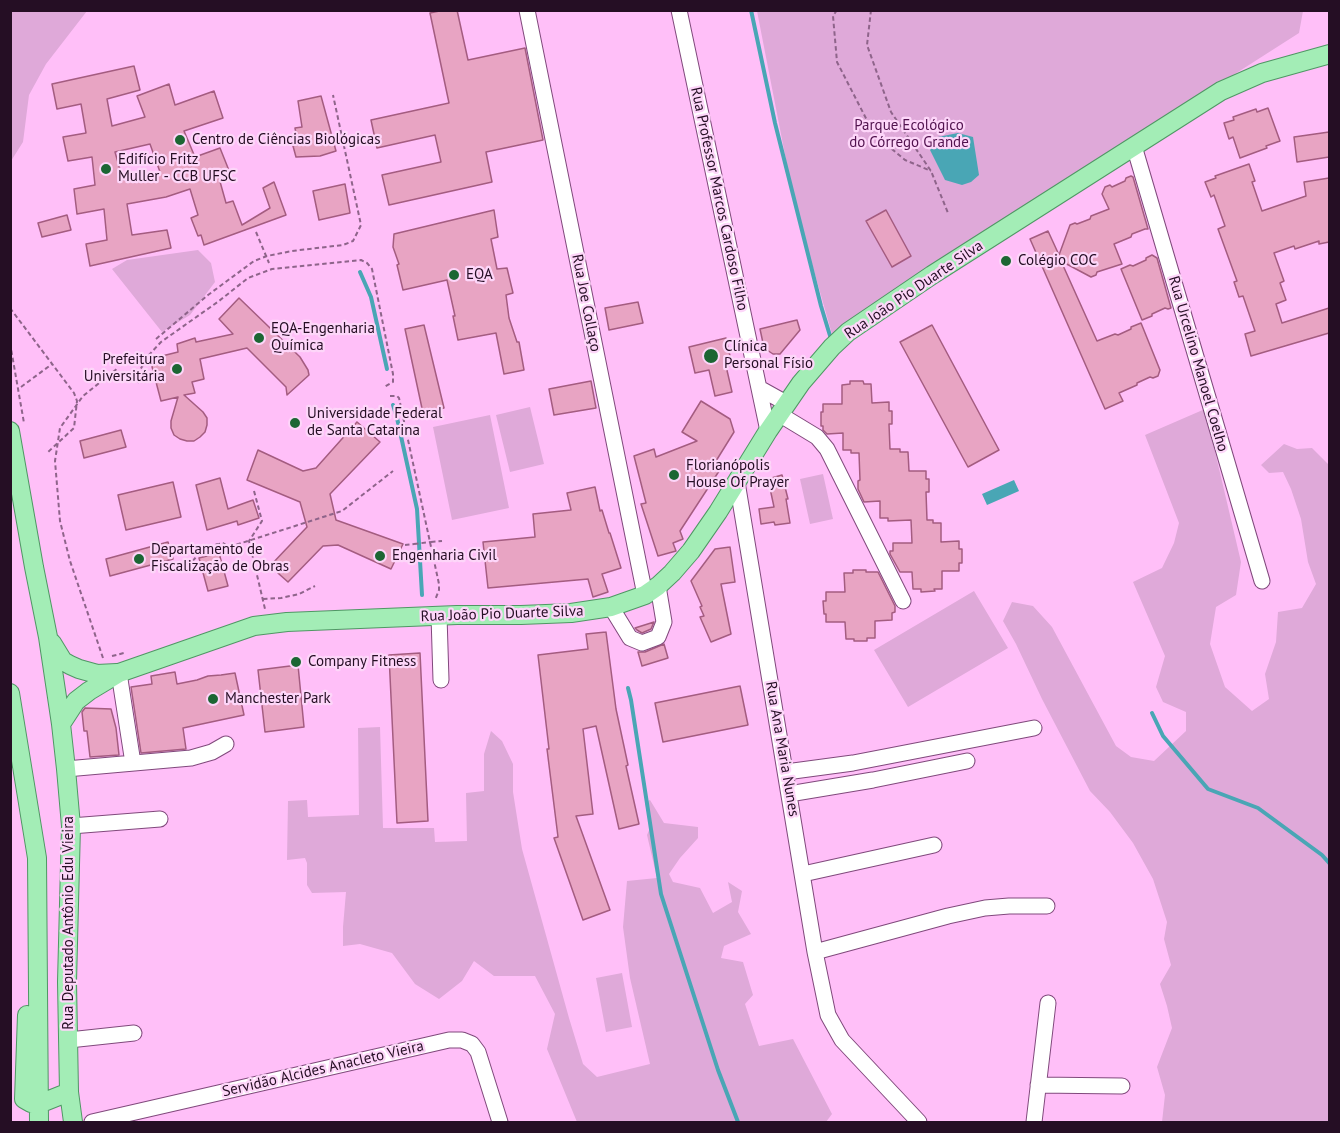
<!DOCTYPE html>
<meta charset="utf-8">
<style>
body{margin:0}
#map{position:relative;width:1340px;height:1133px;overflow:hidden;background:#ffbff8;font-family:"PT Sans",sans-serif}
canvas{display:block}
.frame{position:absolute;inset:0;border:12px solid #250e24;pointer-events:none}
</style>
<div id="map">
<canvas width="1340" height="1133"></canvas>
<div class="frame"></div>
</div>
<script>
const context = document.querySelector('canvas').getContext('2d');
context.lineJoin = 'round';
function fill(path, color) {
  context.fillStyle = color;
  context.fill(path, 'evenodd');
}
function poly(rows) {
  const path = new Path2D();
  for (const r of rows) {
    path.moveTo(r[0], r[1]);
    for (let i = 2; i < r.length; i += 2) path.lineTo(r[i], r[i + 1]);
  }
  return path;
}
function stroke(path, color, width, dash) {
  context.strokeStyle = color;
  context.lineWidth = width;
  context.lineCap = dash ? 'butt' : 'round';
  context.setLineDash(dash || []);
  context.stroke(path);
}
function label(font, color, halo, rows, align = 'center') {
  context.font = font + ' "PT Sans",sans-serif';
  context.lineWidth = 4.5;
  context.setLineDash([]);
  context.textBaseline = 'middle';
  context.strokeStyle = halo;
  context.fillStyle = color;
  for (const [text, x, y, turn = 0] of rows) {
    context.save();
    context.translate(x, y);
    context.rotate((+turn || 0) * Math.PI / 180);
    context.textAlign = isNaN(turn) ? turn : align;
    if (halo) context.strokeText(text, 0, 0);
    context.fillText(text, 0, 0);
    context.restore();
  }
}
fill(poly([
 [11,10,87,11,46,64,29,95,23,142,11,161],
 [757,11,1303,11,1299,33,958,251,832,334,794,201],
 [198,250,211,263,215,282,190,315,162,332,112,269,127,260],
 [530,407,544,464,510,472,496,415],
 [1205,409,1241,562,1236,595,1216,607,1210,644,1225,687,1252,711,1269,699,1265,674,1276,642,1278,612,1302,608,1316,584,1308,562,1301,519,1291,489,1283,472,1269,473,1261,465,1284,444,1297,449,1312,448,1329,465,1329,1122,1162,1122,1165,1095,1157,1067,1172,1028,1167,1006,1160,984,1171,965,1164,939,1167,922,1153,879,1133,843,1110,812,1090,791,1042,699,1016,644,1003,621,1012,602,1033,606,1052,627,1116,746,1131,757,1154,761,1186,731,1186,712,1163,702,1156,687,1165,656,1133,582,1162,568,1174,543,1179,523,1145,435],
 [490,415,509,508,452,520,433,427],
 [823,474,833,519,810,524,800,479],
 [974,591,1008,648,908,707,874,650],
 [380,727,383,828,434,828,435,842,467,841,466,793,484,791,484,754,491,731,502,741,513,764,513,792,522,849,569,1018,583,1064,597,1077,650,1064,630,978,623,927,627,881,657,878,647,835,650,828,645,802,650,800,664,823,698,827,698,838,680,858,669,874,673,882,700,888,713,913,732,902,728,882,742,891,738,912,751,934,724,946,721,958,743,962,753,995,745,1004,759,1046,793,1039,832,1114,826,1122,577,1122,547,1049,555,1014,535,976,494,976,474,961,462,981,439,999,415,984,392,953,360,944,343,946,343,927,346,892,312,893,307,885,307,863,305,858,287,860,288,801,307,800,308,817,359,815,358,728],
 [622,973,632,1027,606,1032,596,978]
]), '#dfa9d9');
fill(poly([
 [958,133,973,137,979,175,971,182,962,185,945,180,930,150,938,137],
 [1014,480,1019,491,987,505,982,494]
]), '#49a6b5');
stroke(poly([
 [751,10,775,123,821,306,831,339],
 [360,272,371,297,387,369],
 [393,405,397,418,417,509,422,595],
 [628,688,631,700,661,894,718,1070,738,1122],
 [1152,713,1163,736,1208,789,1258,808,1322,855,1330,864]
]), '#49a6b5', 4);
const building = poly([
 [444,10,457,10,468,60,525,48,543,140,486,152,492,182,389,205,382,175,441,162,435,135,377,148,371,120,449,103,430,13,444,10],
 [134,66,140,90,107,99,112,126,145,117,137,96,169,84,175,105,214,91,223,118,184,131,195,157,220,148,230,173,219,178,226,203,233,201,242,225,270,208,263,188,274,182,286,215,204,245,201,235,198,236,191,218,198,215,190,189,166,197,127,204,132,235,167,230,171,248,90,266,86,244,107,240,104,209,77,214,74,189,95,185,92,157,68,161,63,137,86,133,81,104,57,109,52,84,134,66],
 [150,144,160,172,123,180,115,152,150,144],
 [321,96,336,151,320,156,296,157,293,146,298,145,295,128,302,127,298,101,321,96],
 [1268,108,1280,141,1266,146,1267,148,1240,158,1233,137,1229,139,1224,123,1234,120,1233,117,1256,109,1257,112,1268,108],
 [1329,132,1329,157,1297,162,1294,137,1329,132],
 [1249,164,1255,181,1252,182,1262,211,1306,196,1304,182,1329,178,1329,242,1319,244,1319,241,1295,249,1294,246,1274,253,1284,281,1280,283,1286,300,1276,304,1282,323,1329,308,1329,333,1251,356,1245,334,1255,331,1243,296,1239,297,1234,282,1237,281,1218,229,1225,226,1214,195,1211,197,1205,182,1216,178,1215,176,1249,164],
 [1131,176,1133,177,1148,229,1145,229,1132,234,1131,237,1114,244,1122,264,1097,272,1096,275,1091,277,1061,261,1097,341,1115,334,1118,335,1131,329,1131,327,1141,323,1160,370,1158,376,1153,378,1150,377,1137,383,1137,385,1119,393,1123,401,1105,409,1030,239,1048,231,1059,255,1070,225,1075,223,1077,224,1090,219,1091,216,1109,209,1102,194,1105,187,1110,185,1112,187,1125,181,1126,178,1131,176],
 [345,184,350,213,319,220,313,191,345,184],
 [494,210,498,237,491,239,497,269,507,268,513,293,506,295,509,318,517,342,519,342,524,370,504,374,496,333,458,340,453,316,455,316,447,280,403,290,397,265,399,264,393,247,394,234,494,210],
 [886,210,911,256,892,267,866,221,886,210],
 [67,215,71,230,42,237,38,223,67,215],
 [1152,255,1157,258,1171,308,1168,309,1165,308,1152,314,1152,316,1142,320,1121,269,1130,265,1133,266,1146,260,1146,258,1152,255],
 [239,298,300,357,308,370,309,375,287,395,286,387,247,348,200,359,204,379,192,382,195,393,184,395,203,412,207,418,207,425,205,432,200,437,194,441,187,441,180,439,174,435,171,428,171,421,178,397,161,401,150,359,178,352,177,344,195,338,196,342,233,334,219,319,239,298],
 [638,302,643,323,609,330,605,308,638,302],
 [797,320,800,330,780,354,773,354,767,350,763,343,760,329,797,320],
 [424,325,444,408,423,413,405,329,424,325],
 [932,325,999,450,968,467,900,342,932,325],
 [726,338,732,365,726,366,732,392,715,396,709,370,695,373,689,347,726,338],
 [591,381,596,408,554,415,549,389,591,381],
 [850,381,863,381,864,384,871,384,872,403,889,402,889,411,892,411,892,424,889,424,890,449,900,449,900,452,908,452,909,471,926,471,926,479,929,479,929,492,926,492,927,520,933,520,933,523,941,523,941,542,959,541,959,549,962,549,962,563,959,563,959,571,942,571,942,589,934,589,935,591,921,592,921,589,913,589,912,572,900,572,890,554,890,551,893,551,893,543,912,543,911,520,888,521,888,518,880,518,880,501,864,502,858,489,858,481,860,480,859,453,851,453,851,450,843,450,843,433,827,434,823,430,823,426,821,426,821,412,823,412,823,404,842,404,842,385,850,384,850,381],
 [701,401,730,419,734,432,716,461,723,465,680,531,683,539,673,543,676,551,658,556,641,504,646,503,634,456,654,449,656,457,697,441,682,432,701,401],
 [357,422,380,442,330,494,336,520,403,544,391,569,338,545,323,546,288,582,270,566,307,527,300,502,247,480,258,450,303,471,316,468,357,422],
 [121,430,126,447,84,458,80,441,121,430],
 [782,475,788,499,786,499,790,523,775,525,774,522,761,524,759,509,774,507,768,479,782,475],
 [220,478,228,509,253,500,259,518,238,525,237,521,207,530,196,485,220,478],
 [173,482,181,517,126,530,118,495,173,482],
 [595,487,600,511,602,510,609,533,610,533,621,568,602,574,608,592,593,597,588,579,488,588,483,542,535,537,533,514,571,510,567,493,595,487],
 [168,542,173,559,110,576,106,559,168,542],
 [730,547,735,582,721,584,731,634,711,642,700,617,704,616,700,607,702,606,691,581,715,549,730,547],
 [219,553,228,586,208,591,199,558,219,553],
 [853,570,866,570,866,572,878,572,895,606,895,612,892,613,892,620,875,621,875,638,867,638,867,641,854,641,854,639,846,639,845,622,826,622,826,614,824,614,823,601,826,601,826,592,845,592,844,573,853,573,853,570],
 [654,622,651,629,642,633,637,630,635,628,654,622],
 [606,632,616,709,628,765,626,766,639,824,619,829,596,726,583,729,593,814,576,816,610,910,583,920,554,838,558,837,547,749,549,749,538,655,588,649,586,634,606,632],
 [664,644,668,658,642,666,638,652,645,652,664,644],
 [420,653,428,821,397,823,389,655,420,653],
 [298,665,304,727,265,732,258,670,298,665],
 [175,672,177,684,197,680,208,676,221,675,235,673,244,715,183,728,186,749,141,753,131,687,152,684,151,676,175,672],
 [740,686,748,725,663,742,655,703,740,686],
 [85,708,111,709,116,728,119,755,90,757,87,731,84,731,82,712,85,708]
]);
fill(building, '#e8a4c3');
stroke(building, '#a45c80', 1.5);
const minor = poly([
 [527,10,645,595],
 [679,10,768,431],
 [1134,146,1262,581],
 [759,388,786,403],
 [779,414,817,437,827,449,903,601],
 [737,482,815,952,828,1015,842,1040,919,1122],
 [611,607,630,638,642,643,658,637,664,622,658,586],
 [439,616,441,680],
 [119,673,133,763],
 [66,769,191,758,212,752,226,744],
 [786,772,853,763,1034,728],
 [789,794,873,780,967,761],
 [71,826,160,819],
 [803,874,934,845],
 [815,952,948,916,985,908,1009,906,1047,906],
 [69,1040,134,1033],
 [1038,1085,1122,1086],
 [92,1122,449,1040,462,1040,472,1044,478,1052,500,1122],
 [1034,1122,1048,1003]
]);
const major = poly([
 [10,431,34,567,48,637,61,724,66,769,71,826,67,982,69,1092,73,1122],
 [52,643,63,661,70,665,79,669,97,674,117,673],
 [10,693,37,858,39,1122],
 [61,724,76,701,89,691,119,673,254,626,287,622,457,615,521,615,571,613,611,607,645,595,658,586,672,573,691,551,718,512,768,431,801,383,832,347,848,332,932,275,1221,91,1262,73,1330,54],
 [27,1015,24,1099,31,1103,39,1104,69,1092]
]);
stroke(minor, '#80497c', 17);
stroke(major, '#4f9764', 20);
stroke(poly([
 [837,10,833,16,837,62,874,134,905,160,931,171],
 [871,10,867,45,891,112,931,171,948,213],
 [256,232,269,263],
 [10,308,74,393,77,401,74,428,48,452],
 [156,339,208,295,254,261,267,256,292,251,343,245,353,241,361,225,333,95],
 [10,343,24,423],
 [138,383,140,370,148,356,161,342,219,301,248,278,272,269,361,260,367,263,372,269,393,374,393,382,384,387],
 [21,387,52,364],
 [390,396,397,396,399,398,439,584,439,590,435,600],
 [254,491,262,521,249,541,265,609],
 [431,542,442,541],
 [405,545,414,544],
 [188,567,204,547,223,543,229,547,342,511,393,471],
 [263,599,281,598,299,594,315,586],
 [112,656,124,653],
 [103,658,70,561,60,521,55,461,60,428,83,396,118,368]
]), '#8e648a', 2, [4.5, 3]);
stroke(minor, '#fff', 15);
stroke(major, '#a3edb6', 18);
stroke(poly([
 [414,544,431,542]
]), '#8e648a', 2, [4.5, 3]);
for (const [x, y, r, color] of [
 [180,140,6,"#1c6633"],
 [106,169,6,"#1c6633"],
 [1006,261,6,"#1c6633"],
 [454,275,6,"#1c6633"],
 [259,338,6,"#1c6633"],
 [711,356,8,"#1c6633"],
 [177,369,6,"#1c6633"],
 [295,423,6,"#1c6633"],
 [674,475,6,"#1c6633"],
 [380,556,6,"#1c6633"],
 [139,559,6,"#1c6633"],
 [296,662,6,"#1c6633"],
 [213,699,6,"#1c6633"]
]) {
  const dot = new Path2D();
  dot.arc(x, y, r, 0, 2 * Math.PI);
  context.fillStyle = color;
  context.fill(dot);
  stroke(dot, '#fdd6f9', 2);
}
label('15px', '#51124e', '#fdd6f9', [
 ["Parque Ecológico",909,126],
 ["do Córrego Grande",909,143]
]);
label('15px', '#250e24', '#fdd6f9', [
 ["Centro de Ciências Biológicas",192,140],
 ["Edifício Fritz",118,160],
 ["Muller - CCB UFSC",118,177],
 ["Colégio COC",1018,261],
 ["EQA",466,275],
 ["EQA-Engenharia",271,329],
 ["Química",271,346],
 ["Clínica",724,347],
 ["Personal Físio",724,364],
 ["Prefeitura",165,360,"right"],
 ["Universitária",165,377,"right"],
 ["Universidade Federal",307,414],
 ["de Santa Catarina",307,431],
 ["Florianópolis",686,466],
 ["House Of Prayer",686,483],
 ["Departamento de",151,550],
 ["Fiscalização de Obras",151,567],
 ["Engenharia Civil",392,556],
 ["Company Fitness",308,662],
 ["Manchester Park",225,699]
], 'left');
label('15px', '#250e24', '#fdd6f9', [
 ["Rua Professor Marcos Cardoso Filho",719,199,78],
 ["Rua João Pio Duarte Silva",914,290,-34],
 ["Rua Joe Collaço",586,303,79],
 ["Rua Urcelino Manoel Coelho",1198,364,74],
 ["Rua João Pio Duarte Silva",502,614,-2],
 ["Rua Ana Maria Nunes",782,749,80],
 ["Rua Deputado Antônio Edu Vieira",69,923,-90],
 ["Servidão Alcides Anacleto Vieira",323,1069,-13]
]);
</script>
